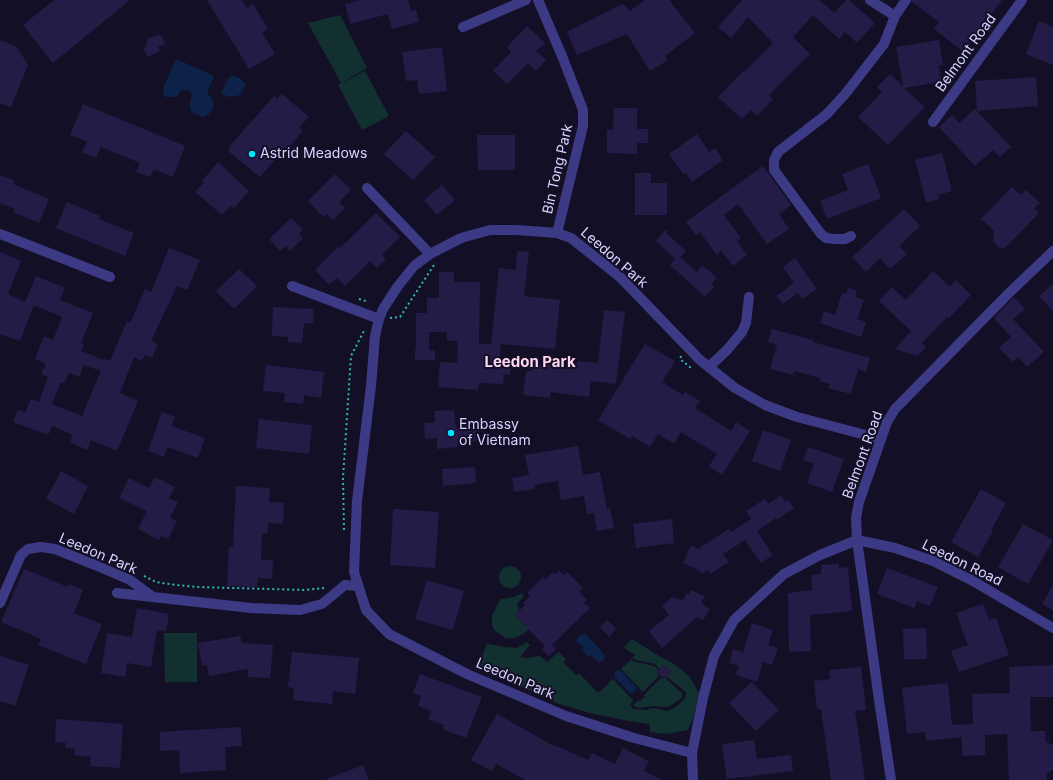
<!DOCTYPE html>
<style>
body{margin:0}
canvas{display:block;background:#130f26}
</style>
<canvas width="1053" height="780"></canvas>
<script>
const context = document.querySelector('canvas').getContext('2d');
context.lineJoin = 'round';
function fill(path, color) {
  context.fillStyle = color;
  context.fill(path, 'evenodd');
}
function poly(rows) {
  const path = new Path2D();
  for (const r of rows) {
    if (r.length === 3) {
      path.moveTo(r[0] + r[2], r[1]);
      path.arc(r[0], r[1], r[2], 0, 2 * Math.PI);
      continue;
    }
    path.moveTo(r[0], r[1]);
    for (let i = 2; i < r.length; i += 2) path.lineTo(r[i], r[i + 1]);
  }
  return path;
}
function stroke(path, color, width, dash) {
  context.strokeStyle = color;
  context.lineWidth = width;
  context.lineCap = dash ? 'butt' : 'round';
  context.setLineDash(dash || []);
  context.stroke(path);
}
function label(font, color, halo, rows, align = 'center') {
  context.font = font + ' Inter,sans-serif';
  context.lineWidth = 4;
  context.setLineDash([]);
  context.textBaseline = 'middle';
  context.strokeStyle = halo;
  context.fillStyle = color;
  for (const [text, x, y, turn = 0] of rows) {
    context.save();
    context.translate(x, y);
    context.rotate((+turn || 0) * Math.PI / 180);
    context.textAlign = isNaN(turn) ? turn : align;
    if (halo) context.strokeText(text, 0, 0);
    context.fillText(text, 0, 0);
    context.restore();
  }
}
fill(poly([
 [340,15,367,68,341,83,308,23],
 [365,71,389,116,362,130,338,85],
 [510,577,11],
 [522,593,524,596,518,603,517,606,519,610,515,615,529,629,522,635,513,638,506,638,494,630,492,624,492,616,500,599,514,597],
 [164,633,197,633,197,682,165,682],
 [632,639,654,653,674,664,689,676,699,693,693,719,688,730,667,734,650,732,650,724,623,720,590,713,556,703,478,666,487,644,504,647,517,648,527,642,530,645,520,657,526,658,540,656,547,662,559,652,566,659,563,662,576,675,579,673,598,693,613,679,633,700,630,705,633,709,645,710,653,708,668,711,677,706,685,699,686,692,667,677,671,671,664,665,659,669,655,664,637,660,632,658,635,655,632,652,631,653,624,647],
 [631,660,636,662,654,666,658,670,657,672,659,676,643,692,621,669],
 [661,678,663,679,665,678,682,693,682,698,668,707,653,706,639,708,633,706,638,700,640,701,645,696,644,695]
]), '#12302f');
fill(poly([
 [176,59,214,76,207,93,212,99,214,103,213,108,209,114,203,117,195,114,190,109,190,103,192,96,191,92,187,90,181,90,178,95,175,97,166,97,163,93,164,86],
 [232,76,235,76,241,79,244,83,246,83,240,95,229,97,221,93,228,79],
 [585,633,605,655,603,661,598,662,591,655,588,657,582,650,584,648,576,641,579,636],
 [617,670,619,671,620,670,637,688,631,694,614,677,615,676,614,673]
]), '#0c2248');
fill(poly([
 [54,0,130,0,53,63,23,25],
 [207,0,242,0,247,8,253,4,268,29,262,32,275,54,249,69],
 [361,0,408,0,411,11,416,10,419,22,392,29,388,14,350,24,345,4],
 [645,0,669,0,695,33,665,56,668,60,650,71,627,34,577,55,567,32,623,4,630,11],
 [742,0,819,0,834,13,846,0,849,0,875,23,857,43,845,32,839,39,813,15,793,37,810,54,769,95,773,99,757,116,751,110,742,119,718,97,743,71,744,72,773,43,748,17,731,38,718,27],
 [912,0,1002,0,962,51,934,29,939,22,912,2],
 [1039,21,1053,27,1053,65,1026,54],
 [527,26,545,43,536,51,546,60,536,71,528,63,507,84,493,71,511,52,507,47],
 [160,34,166,44,158,47,160,51,148,57,143,49,146,46,147,39],
 [0,40,17,47,28,65,11,107,0,103],
 [939,40,943,65,939,65,941,82,904,88,925,107,888,145,858,117,882,92,877,87,890,74,903,86,896,47],
 [442,47,447,91,419,94,417,80,406,81,402,52],
 [1036,77,1038,106,977,111,1011,147,1000,157,993,150,975,166,939,127,952,115,959,123,975,109,977,111,975,81],
 [282,94,309,117,299,127,303,131,288,148,286,147,260,177,228,151,230,149,228,148,274,96,277,99],
 [83,104,185,146,173,177,154,169,150,177,136,172,140,163,101,147,96,158,82,152,87,142,70,135],
 [614,108,637,108,637,129,648,129,648,143,637,143,637,154,607,153,607,130,613,130],
 [406,131,435,157,413,180,384,154],
 [697,134,709,152,715,148,723,160,692,182,686,173,683,174,669,154],
 [477,135,515,135,515,170,478,170],
 [942,153,952,191,938,195,939,199,926,203,915,160],
 [218,162,249,191,234,208,231,206,222,215,195,192,204,182,202,181],
 [868,164,881,198,827,219,820,201,848,190,842,174],
 [763,166,791,205,779,214,789,229,767,244,738,204,724,215,741,238,737,241,747,255,733,266,721,251,717,255,700,232,696,235,686,222],
 [635,173,651,173,651,183,667,183,667,215,635,215],
 [335,174,351,190,339,202,345,208,333,220,327,214,323,217,308,201],
 [0,175,15,181,13,184,49,199,39,223,13,212,15,209,0,203],
 [442,185,455,200,437,215,424,200],
 [1012,187,1021,195,1026,190,1040,203,1034,208,1039,213,1008,245,1004,248,1000,249,993,241,994,231,981,219],
 [67,202,100,216,99,219,134,233,125,256,56,228],
 [904,209,920,226,899,246,907,254,890,269,880,258,866,272,852,257],
 [376,213,400,237,382,255,386,259,377,268,370,261,345,286,337,278,329,285,315,270,339,246,340,248],
 [291,218,303,230,299,233,303,238,290,251,286,246,280,251,269,239],
 [667,228,667,235,668,235,686,251,680,257,697,272,702,265,717,278,711,284,714,287,705,297,670,265,675,259,656,241],
 [169,248,200,260,187,290,177,286,151,341,158,344,152,358,145,355,142,361,134,357,120,393,138,401,117,451,91,440,87,450,70,442,73,435,52,426,48,435,13,422,18,410,25,413,31,399,39,402,48,377,41,374,46,364,35,359,44,336,53,340,62,317,34,305,20,341,0,334,0,252,21,261,8,294,25,302,36,276,65,288,60,300,93,313,81,343,84,344,81,351,104,360,105,359,110,361,127,321,130,323,145,289,151,292],
 [84,365,101,371,82,416,52,404,61,382,64,383,69,373,79,377],
 [517,251,529,252,524,296,560,300,555,349,501,344,499,362,511,362,510,375,504,375,503,384,479,383,478,390,438,387,440,362,457,363,458,341,447,341,447,332,429,332,429,350,435,350,435,360,415,360,415,350,416,350,416,313,427,313,427,298,439,298,439,272,454,272,454,282,480,282,479,344,491,344,499,268,516,270],
 [795,258,817,289,802,299,798,293,783,304,776,296,794,283,783,267],
 [239,269,257,286,234,309,216,291],
 [933,271,950,287,956,280,971,295,949,318,947,317,922,343,926,347,917,356,895,349,911,331,879,301,892,287,906,300],
 [1053,284,1053,311,1039,296],
 [848,288,857,291,855,297,864,300,857,319,866,322,861,337,820,323,824,311,835,315,842,293,846,294],
 [1014,297,1025,309,1013,319,1044,352,1027,367,1018,357,1013,362,999,348,1011,337,994,318],
 [273,307,314,309,313,323,304,323,302,343,288,342,288,337,272,336],
 [604,310,625,312,616,384,591,381,589,397,550,392,550,398,523,395,526,371,531,371,532,363,577,366,577,361,598,363],
 [772,329,813,340,813,342,870,358,866,372,858,369,851,394,828,388,830,384,819,381,820,378,794,371,793,375,770,369,777,345,768,342],
 [645,344,675,361,662,382,683,395,685,392,700,401,695,408,731,431,736,422,750,431,722,475,709,466,717,454,681,432,674,444,658,434,650,447,632,436,630,439,598,420],
 [266,365,324,372,321,398,304,395,303,404,284,402,285,393,263,391],
 [454,410,456,428,477,426,478,441,457,443,457,447,437,449,437,438,425,439,424,423,435,422,434,411],
 [162,412,175,417,171,426,205,438,198,458,167,447,164,457,148,451],
 [259,419,312,425,309,454,256,448],
 [763,430,791,440,780,471,752,461],
 [578,446,583,475,600,472,607,509,610,508,614,528,597,531,594,513,587,514,584,496,561,500,558,481,534,485,535,489,514,492,512,478,529,475,525,455],
 [808,447,844,459,832,492,807,483,814,464,803,460],
 [475,467,476,483,443,486,442,469],
 [61,471,88,486,74,514,46,499],
 [155,477,175,487,169,498,178,502,170,517,177,521,168,539,161,536,159,540,138,529,147,511,119,498,129,478,149,488],
 [236,486,270,488,269,502,284,503,283,524,268,523,267,534,262,533,261,560,273,560,272,579,258,578,257,587,227,586,229,547,233,547],
 [981,489,1006,503,991,530,993,531,978,557,951,542],
 [781,495,785,502,788,500,794,508,777,520,776,518,757,531,773,555,761,563,745,540,723,554,729,562,710,574,708,570,702,574,700,571,683,563,691,545,698,549,729,529,731,532,751,519,746,511,765,499,768,504],
 [393,509,439,512,435,568,390,565],
 [672,519,674,543,636,548,633,524],
 [1023,524,1053,540,1028,584,998,567],
 [839,564,839,568,848,567,852,611,810,615,811,651,789,652,788,593,812,590,811,575,821,574,821,565],
 [887,568,938,587,930,606,917,601,914,608,877,594],
 [24,569,68,587,69,584,83,590,74,613,102,624,86,664,38,645,41,639,1,622],
 [559,571,564,575,567,572,583,588,579,591,587,600,584,603,590,608,552,645,556,649,549,656,542,649,545,646,515,615,525,605,523,603,530,596,527,593,543,577,545,580,553,572,555,575],
 [427,580,464,591,453,630,415,619],
 [1053,585,1053,610,1042,604],
 [691,590,705,596,701,603,710,609,703,620,697,617,662,648,649,631,669,615,662,606,672,597,683,601,686,593,689,594],
 [983,604,989,620,996,618,1009,655,959,672,951,651,968,645,956,613],
 [137,608,169,614,166,631,157,630,151,667,127,663,125,677,101,673,107,633,132,637],
 [607,620,616,629,609,637,600,627],
 [752,623,773,630,768,645,778,648,772,665,763,662,757,682,736,675,739,666,729,663,733,649,743,652],
 [926,628,927,659,904,659,903,629],
 [240,636,242,643,273,645,270,678,248,677,248,669,209,676,207,665,202,666,198,643],
 [292,652,359,658,355,694,333,691,332,704,293,700,294,688,288,687],
 [0,656,29,665,15,706,0,701],
 [664,665,671,672,664,679,657,672],
 [1053,665,1053,697,1030,697,1031,731,1045,731,1046,742,1053,745,1053,770,1047,773,1047,780,1009,780,1007,734,985,735,985,755,962,756,962,737,926,741,925,732,907,734,902,688,948,683,952,725,973,724,972,694,1010,693,1009,667],
 [861,667,866,710,855,711,865,780,831,780,821,709,817,709,814,681,830,679,829,670],
 [420,674,482,697,466,738,442,729,444,725,428,719,431,711,418,706,421,696,413,693],
 [752,682,779,710,756,731,729,703],
 [497,714,554,746,554,745,588,760,592,753,615,764,623,748,649,761,644,771,663,780,526,780,496,764,492,771,471,760],
 [56,719,123,724,120,768,90,766,91,757,74,755,75,749,65,748,66,743,55,742],
 [241,727,242,746,225,747,226,770,180,773,179,750,160,751,160,732],
 [754,740,757,759,791,755,793,771,727,779,722,744],
 [363,765,369,780,327,780,327,779]
]), '#241b47');
stroke(poly([
 [359,299,366,301,367,303],
 [390,318,400,317,434,265],
 [681,356,680,359,691,368],
 [344,530,343,478,351,356,365,329],
 [144,576,156,582,176,585,198,587,305,590,324,588]
]), '#2fb8b0', 2, [2, 3]);
stroke(poly([
 [538,0,562,56,583,110,583,126,557,233],
 [870,0,895,16],
 [463,27,526,0],
 [933,122,1022,0],
 [367,188,430,254],
 [0,234,110,277],
 [851,236,845,239,835,239,826,238,821,234,774,170,774,160,778,152,827,114,846,93,884,44,895,16,906,0],
 [292,286,379,319],
 [709,367,727,350,742,332,746,323,749,297],
 [117,593,251,608,300,610,322,604,345,585,357,586],
 [0,603,21,555,28,549,41,547,55,549,95,565,130,580,153,597],
 [692,753,634,738,566,716,467,674,389,634,366,610,354,572,357,501,371,386,375,336,379,319,383,309,398,286,414,266,430,254,461,238,490,230,517,230,557,233,571,238,620,277,700,360,735,388,765,405,797,417,881,439],
 [693,780,692,753,703,698,714,656,734,620,784,574,820,555,857,540,895,548,933,561,973,581,1053,628],
 [891,780,880,707,857,540,856,518,859,502,887,422,895,409,1009,293,1053,251]
]), '#3d3a85', 10);
for (const [x, y, r, color] of [
 [252,154,4,"#00e5ff"],
 [451,433,4,"#00e5ff"]
]) {
  const dot = new Path2D();
  dot.arc(x, y, r, 0, 2 * Math.PI);
  context.fillStyle = color;
  context.fill(dot);
  stroke(dot, '#130f26', 1.5);
}
label('14px', '#d9d4ff', '#130f26', [
 ["Belmont Road",966,53,-54],
 ["Bin Tong Park",558,169,-77],
 ["Leedon Park",614,258,41],
 ["Belmont Road",863,455,-70],
 ["Leedon Park",98,554,23],
 ["Leedon Road",962,563,26],
 ["Leedon Park",515,679,23]
]);
label('14px', '#d9d4ff', '#130f26', [
 ["Astrid Meadows",260,154],
 ["Embassy",459,425],
 ["of Vietnam",459,441]
], 'left');
label('bold 15px', '#ffd6f0', '#130f26', [
 ["Leedon Park",530,362]
]);
</script>
